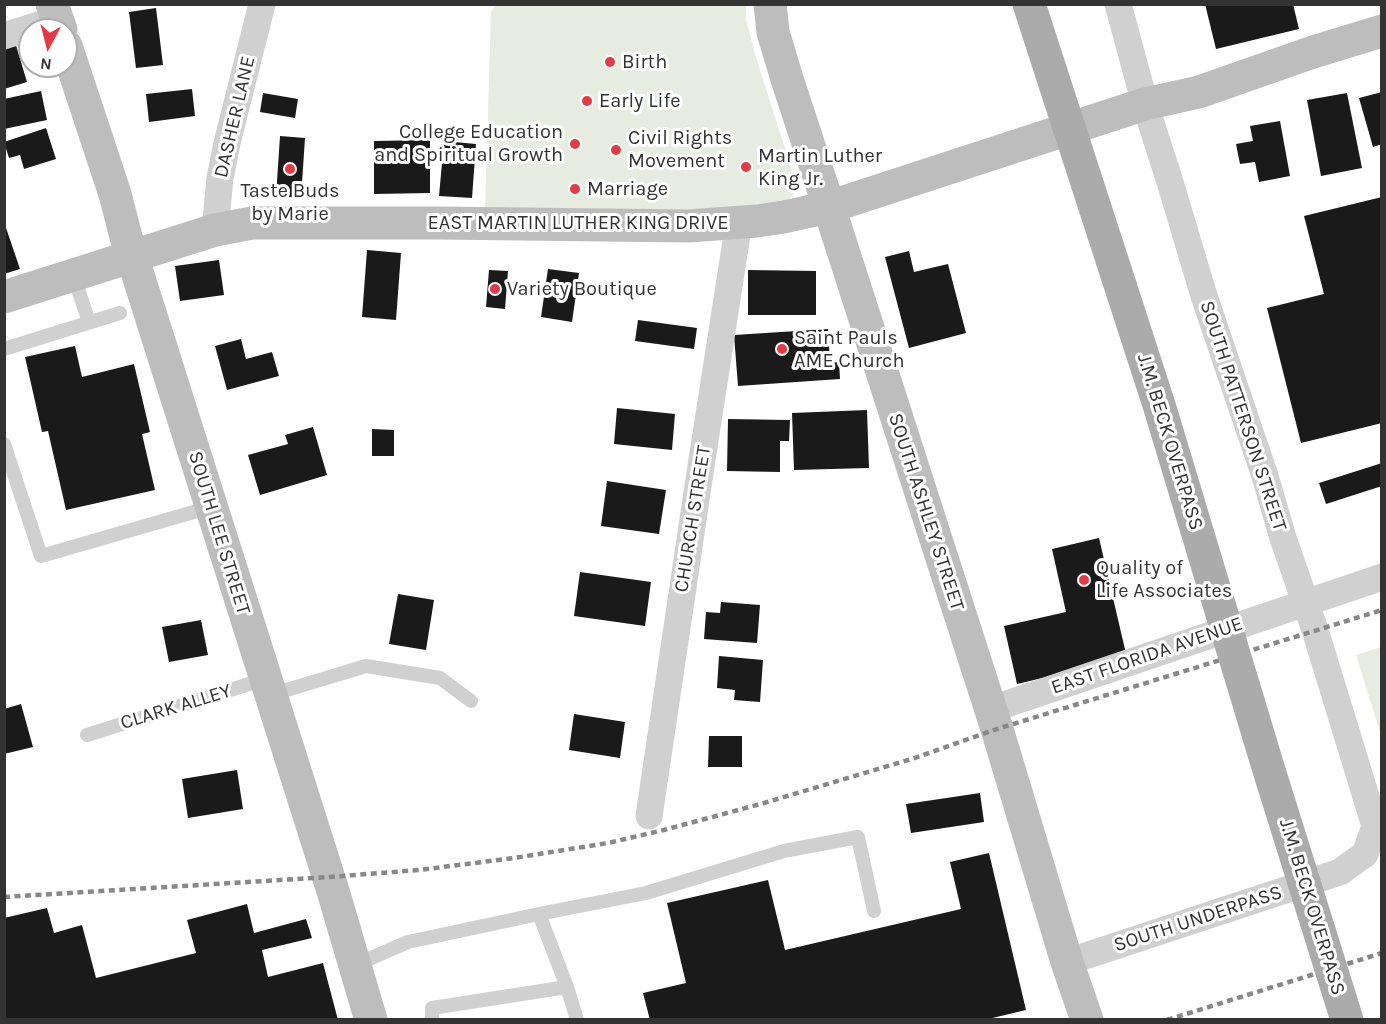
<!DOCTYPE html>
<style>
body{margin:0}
#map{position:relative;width:1386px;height:1024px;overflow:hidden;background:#fff;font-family:Karla,sans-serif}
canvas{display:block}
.frame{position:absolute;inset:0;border:6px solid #333;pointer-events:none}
.north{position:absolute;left:18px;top:18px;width:60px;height:60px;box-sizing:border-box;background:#fff;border:2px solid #adadad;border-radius:50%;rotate:187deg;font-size:16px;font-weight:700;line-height:24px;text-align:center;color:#333}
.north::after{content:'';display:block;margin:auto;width:21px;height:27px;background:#e63946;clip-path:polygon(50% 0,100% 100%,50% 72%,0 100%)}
</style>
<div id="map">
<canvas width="1386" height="1024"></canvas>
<div class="frame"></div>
<div class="north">N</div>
</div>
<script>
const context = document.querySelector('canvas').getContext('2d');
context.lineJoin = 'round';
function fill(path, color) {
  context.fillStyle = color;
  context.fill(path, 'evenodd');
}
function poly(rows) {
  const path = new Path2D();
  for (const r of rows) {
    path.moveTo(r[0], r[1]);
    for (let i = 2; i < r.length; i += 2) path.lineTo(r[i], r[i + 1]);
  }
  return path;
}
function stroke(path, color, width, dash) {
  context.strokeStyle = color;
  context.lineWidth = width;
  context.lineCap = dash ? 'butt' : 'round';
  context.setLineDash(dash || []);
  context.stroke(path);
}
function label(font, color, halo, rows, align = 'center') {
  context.font = font + ' Karla,sans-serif';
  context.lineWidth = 6;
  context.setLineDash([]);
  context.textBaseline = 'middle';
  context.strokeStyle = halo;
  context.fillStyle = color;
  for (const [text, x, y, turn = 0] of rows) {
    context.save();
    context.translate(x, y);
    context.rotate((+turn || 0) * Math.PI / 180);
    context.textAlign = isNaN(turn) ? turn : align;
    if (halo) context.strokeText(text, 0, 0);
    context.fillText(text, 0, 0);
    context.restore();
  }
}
fill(poly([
 [496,5,746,5,746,19,755,54,795,180,796,188,792,196,788,201,704,211,485,211,491,12],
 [1381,647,1382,647,1381,735,1356,655]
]), '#e6ecdf');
fill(poly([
 [1205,4,1293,4,1299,29,1216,49],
 [156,8,163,65,136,68,129,12],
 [15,42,27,82,4,89,4,45],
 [192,89,195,116,149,122,146,94],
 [41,91,47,120,4,129,4,99],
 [1382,92,1382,144,1373,147,1359,98],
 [263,93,298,99,295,118,260,112],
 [1347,93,1362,168,1321,176,1307,100],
 [1280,121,1290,176,1259,182,1255,162,1240,164,1236,144,1253,141,1250,126],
 [46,128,56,159,24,169,20,155,9,158,4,142],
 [280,136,305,138,301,198,276,196],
 [430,140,430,193,374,194,374,141],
 [444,141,476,144,472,198,439,196],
 [1382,197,1382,423,1301,443,1267,308,1324,294,1304,216],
 [4,222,20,269,4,274],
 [367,250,401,253,396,320,362,317],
 [909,251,914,272,948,264,966,333,909,348,885,257],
 [219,260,224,295,180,301,175,266],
 [548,269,579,273,572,322,541,317],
 [489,270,508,271,505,309,486,307],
 [748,270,816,271,816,315,748,315],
 [638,320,697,328,694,349,635,341],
 [828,329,830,363,839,362,840,379,738,386,734,335],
 [241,339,246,359,272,352,279,376,227,390,215,346],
 [75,346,82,377,134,364,150,432,142,434,155,490,66,510,48,431,42,432,25,357],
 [617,408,675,414,672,450,614,444],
 [867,410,869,468,794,470,792,413],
 [728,419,790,420,789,441,780,441,780,472,727,471],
 [313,427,327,475,260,495,248,455,288,444,285,435],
 [372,429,394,430,394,456,372,456],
 [1382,463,1382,486,1326,504,1319,483],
 [607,481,666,490,659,534,601,526],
 [1099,538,1127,658,1017,684,1004,626,1066,612,1052,549],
 [580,572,651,582,645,626,574,616],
 [398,594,434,600,426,650,389,644],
 [721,602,760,605,757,643,704,639,706,612,720,613],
 [201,620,208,655,169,662,162,627],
 [719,656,763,660,760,702,734,700,735,690,717,688],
 [21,704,33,747,4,754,4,709],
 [574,714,625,722,620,758,569,750],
 [709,736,742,736,742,767,708,767],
 [237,770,243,809,188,818,182,779],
 [980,793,984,822,911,833,906,804],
 [989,853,1026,1010,984,1020,650,1020,643,993,686,983,667,903,768,880,785,950,961,909,950,862],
 [247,904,254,933,306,919,312,938,262,950,268,977,323,963,338,1020,4,1020,4,918,47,908,54,933,82,925,96,978,196,953,187,920]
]), '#1a1a1a');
stroke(poly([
 [73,274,89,322],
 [4,349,120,313],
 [4,444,41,556,211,507],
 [270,695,366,666,440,678,471,701],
 [87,735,265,679],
 [539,914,646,893,784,851,858,837,874,911],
 [355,965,408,942,539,914,567,987,577,1020],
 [432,1020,432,1008,567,987]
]), '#d0d0d0', 14);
stroke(poly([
 [4,36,57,19],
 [215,230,220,178,227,143,262,4],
 [989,710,1382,577],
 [649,816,701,466,739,222],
 [1067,962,1340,872,1365,854,1375,826,1315,630,1283,538,1265,476,1204,296,1170,182,1145,104,1118,4]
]), '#d0d0d0', 27);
stroke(poly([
 [52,4,61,30],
 [770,4,773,32,787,79,829,207,997,729,1067,962,1087,1020],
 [66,46,115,194,126,237,333,891,371,1020],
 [4,297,215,230,252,223,438,223,688,226,757,221,784,217,829,207,1145,104,1199,92,1313,52,1382,31]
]), '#bdbdbd', 33);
stroke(poly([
 [4,897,329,877,419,870,514,858,608,843,664,830,764,803,915,758,997,729,1382,610],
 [1167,1020,1382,953]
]), '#888', 4.5, [6, 4.5]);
stroke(poly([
 [1029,4,1160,408,1268,767,1347,1020]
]), '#ababab', 33);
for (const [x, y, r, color] of [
 [610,62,6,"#e63946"],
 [587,101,6,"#e63946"],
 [575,144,6,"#e63946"],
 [616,150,6,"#e63946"],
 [746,167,6,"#e63946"],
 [290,169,6,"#e63946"],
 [575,189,6,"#e63946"],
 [495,289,6,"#e63946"],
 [782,349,6,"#e63946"],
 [1084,580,6,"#e63946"]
]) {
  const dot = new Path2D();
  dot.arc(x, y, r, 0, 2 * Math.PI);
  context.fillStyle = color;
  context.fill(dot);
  stroke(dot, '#fff', 2);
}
label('20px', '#333', '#fff', [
 ["Birth",622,62],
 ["Early Life",599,101],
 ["College Education",563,132,"right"],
 ["and Spiritual Growth",563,155,"right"],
 ["Civil Rights",628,138],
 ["Movement",628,161],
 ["Martin Luther",758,156],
 ["King Jr.",758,179],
 ["Marriage",587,189],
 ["Taste Buds",290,191,"center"],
 ["by Marie",290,214,"center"],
 ["Variety Boutique",507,289],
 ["Saint Pauls",794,338],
 ["AME Church",794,361],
 ["Quality of",1096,568],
 ["Life Associates",1096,591]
], 'left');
label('20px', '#333', '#fff', [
 ["DASHER LANE",235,117,-77],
 ["EAST MARTIN LUTHER KING DRIVE",578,223],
 ["SOUTH PATTERSON STREET",1243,416,72],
 ["J.M. BECK OVERPASS",1170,442,73],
 ["SOUTH ASHLEY STREET",926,512,72],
 ["CHURCH STREET",693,519,-81],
 ["SOUTH LEE STREET",219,533,73],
 ["EAST FLORIDA AVENUE",1147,656,-19],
 ["CLARK ALLEY",176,707,-17],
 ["J.M. BECK OVERPASS",1312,907,73],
 ["SOUTH UNDERPASS",1198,919,-18]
]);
</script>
